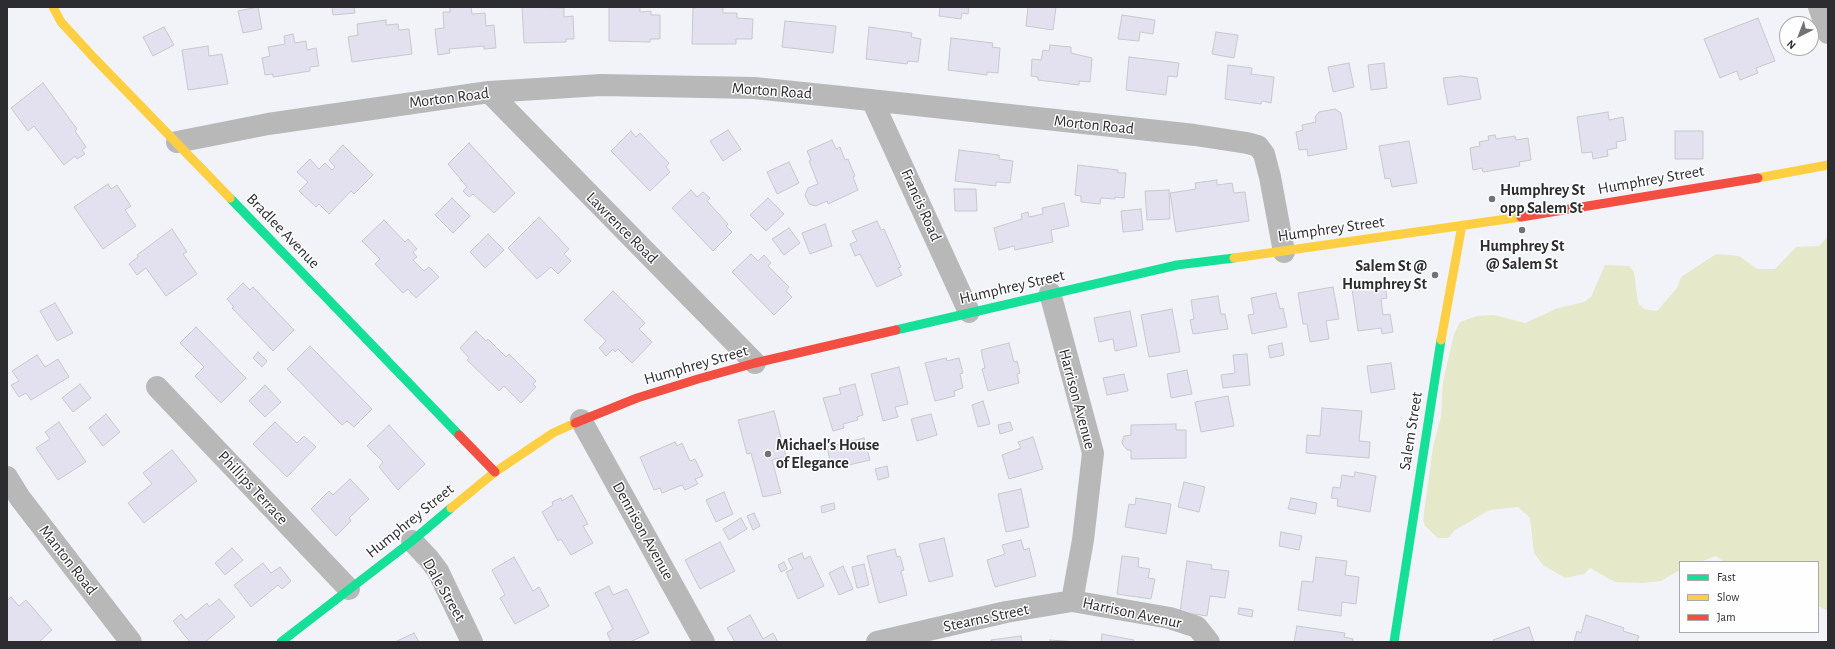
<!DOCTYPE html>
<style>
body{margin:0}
#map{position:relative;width:1835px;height:649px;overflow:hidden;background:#f2f3f9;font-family:"Alegreya Sans",sans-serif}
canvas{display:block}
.frame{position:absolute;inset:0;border:8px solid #2c2c31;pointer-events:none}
.legend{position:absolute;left:1679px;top:561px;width:140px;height:72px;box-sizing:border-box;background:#fefefe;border:1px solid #aaaaac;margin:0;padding:5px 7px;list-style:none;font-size:12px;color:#2c2c31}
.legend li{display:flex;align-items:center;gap:8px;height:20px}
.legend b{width:20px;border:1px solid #aaaaac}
.north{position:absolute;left:1779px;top:16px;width:40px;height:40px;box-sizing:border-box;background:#fefefe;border:1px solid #aaaaac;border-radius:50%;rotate:222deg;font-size:11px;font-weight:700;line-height:16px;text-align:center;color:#2c2c31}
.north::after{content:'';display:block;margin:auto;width:14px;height:18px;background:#717277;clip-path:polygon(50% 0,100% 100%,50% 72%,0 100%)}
</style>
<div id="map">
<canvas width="1835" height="649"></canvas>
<div class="frame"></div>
<ul class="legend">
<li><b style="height:5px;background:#16e098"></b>Fast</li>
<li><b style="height:5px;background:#ffcf43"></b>Slow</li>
<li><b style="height:5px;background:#f24e42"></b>Jam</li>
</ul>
<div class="north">N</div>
</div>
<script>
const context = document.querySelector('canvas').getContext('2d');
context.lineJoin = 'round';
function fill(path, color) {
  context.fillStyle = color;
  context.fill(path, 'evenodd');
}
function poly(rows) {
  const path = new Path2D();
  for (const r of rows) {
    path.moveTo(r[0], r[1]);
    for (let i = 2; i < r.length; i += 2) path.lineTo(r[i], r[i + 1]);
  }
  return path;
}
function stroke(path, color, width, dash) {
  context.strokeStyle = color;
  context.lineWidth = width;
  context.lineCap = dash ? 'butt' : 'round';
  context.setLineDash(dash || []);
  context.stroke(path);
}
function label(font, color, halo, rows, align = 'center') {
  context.font = font + ' "Alegreya Sans",sans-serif';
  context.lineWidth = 3;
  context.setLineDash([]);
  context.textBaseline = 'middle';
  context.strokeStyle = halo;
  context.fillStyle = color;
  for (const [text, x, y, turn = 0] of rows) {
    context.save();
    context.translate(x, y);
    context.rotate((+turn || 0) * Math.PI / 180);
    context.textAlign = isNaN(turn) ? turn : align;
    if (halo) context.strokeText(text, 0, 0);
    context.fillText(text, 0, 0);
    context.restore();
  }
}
fill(poly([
 [1828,236,1828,611,1818,606,1818,562,1724,562,1716,556,1700,562,1680,562,1680,570,1661,581,1642,583,1615,582,1590,568,1584,574,1565,578,1543,565,1534,553,1530,518,1518,507,1490,510,1455,530,1448,538,1438,538,1425,526,1423,520,1433,447,1441,416,1443,382,1454,334,1460,322,1477,316,1494,315,1525,323,1558,308,1584,302,1591,297,1605,265,1629,266,1634,272,1638,303,1644,309,1657,311,1677,288,1681,277,1716,254,1739,256,1757,269,1775,269,1796,247,1819,246]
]), '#e5e9ca');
const building = poly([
 [258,7,262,29,243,33,238,11,258,7],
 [332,7,354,7,355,13,333,15,332,7],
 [450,7,471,7,472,14,485,13,486,26,494,25,496,48,484,49,484,46,449,49,450,53,438,55,435,29,444,28,443,12,450,12,450,7],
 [522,7,564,8,564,17,573,16,574,39,566,39,566,42,524,43,522,7],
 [609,7,640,7,640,12,651,11,651,15,660,15,660,39,650,39,650,42,609,41,609,7],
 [701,7,723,7,723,13,737,13,737,18,753,19,752,39,736,39,736,44,692,44,693,8,701,7],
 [940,7,969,7,968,14,962,13,961,19,939,16,940,7],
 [1028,7,1056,7,1053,30,1026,26,1028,7],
 [1122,15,1155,20,1153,34,1140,32,1139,41,1118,39,1122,15],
 [1758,18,1775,61,1756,68,1758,73,1740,80,1737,71,1720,78,1704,39,1758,18],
 [386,20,386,25,398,24,399,30,409,29,412,54,352,62,348,37,358,35,357,24,386,20],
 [785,21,836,26,833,53,782,47,785,21],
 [164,27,174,45,153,56,143,37,164,27],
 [869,27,912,33,911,37,921,39,918,62,908,61,907,64,866,59,869,27],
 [1216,32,1238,35,1234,58,1212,54,1216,32],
 [293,34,295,43,306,41,307,50,316,48,319,66,310,67,310,71,273,77,273,74,265,75,262,58,270,56,268,47,285,44,284,36,293,34],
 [951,38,993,43,992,47,1000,48,998,73,987,72,987,75,948,70,951,38],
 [1050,45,1071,47,1071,53,1092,58,1090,82,1079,81,1079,85,1038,80,1038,77,1031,76,1032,59,1041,60,1043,50,1049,51,1050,45],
 [208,46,209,56,222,54,228,84,188,90,182,50,208,46],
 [1129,57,1179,63,1177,77,1168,76,1166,95,1126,90,1129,57],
 [1349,63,1354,87,1333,92,1328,67,1349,63],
 [1384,63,1387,88,1371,90,1368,65,1384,63],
 [1228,65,1252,68,1251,74,1274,77,1271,103,1262,101,1261,104,1225,99,1228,65],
 [1461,76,1477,78,1481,99,1448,105,1443,78,1461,76],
 [43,83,77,129,75,131,86,147,82,150,85,154,77,159,75,156,64,165,34,126,28,131,11,108,43,83],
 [1335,109,1341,113,1347,149,1308,156,1307,149,1299,150,1296,132,1303,130,1302,125,1316,122,1315,117,1319,112,1335,109],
 [1608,112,1609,120,1623,117,1626,140,1616,142,1617,148,1607,150,1608,156,1593,159,1592,152,1582,153,1577,117,1608,112],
 [728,130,741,149,723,161,710,141,728,130],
 [631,131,636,137,640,133,669,163,666,167,670,172,650,191,611,151,631,131],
 [1675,131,1703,131,1703,159,1675,159,1675,131],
 [1495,135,1496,139,1515,136,1516,140,1528,138,1531,160,1519,162,1520,166,1483,172,1482,168,1473,170,1470,148,1480,146,1479,142,1489,140,1488,136,1495,135],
 [832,140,836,149,840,147,845,160,848,159,855,176,853,177,858,190,828,204,827,201,816,206,809,204,805,195,808,188,818,184,809,161,811,160,807,151,832,140],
 [1409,141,1417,183,1392,187,1390,178,1385,179,1379,146,1409,141],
 [469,143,515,193,494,213,473,194,469,197,463,191,467,187,448,164,469,143],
 [343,145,373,175,354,194,351,191,329,214,319,204,316,207,299,191,308,182,297,172,310,159,319,169,325,163,332,170,335,167,329,160,343,145],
 [959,150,999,155,999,159,1013,161,1010,183,996,182,996,186,955,181,959,150],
 [789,162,799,183,777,194,767,172,789,162],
 [1078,165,1118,170,1118,173,1126,173,1124,198,1115,197,1115,199,1101,198,1100,204,1081,202,1081,196,1075,195,1078,165],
 [1217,180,1217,185,1232,183,1234,193,1245,192,1249,221,1176,232,1170,193,1196,189,1195,183,1217,180],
 [108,184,111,189,117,185,131,206,125,210,136,226,103,249,74,207,108,184],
 [954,189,976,189,977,211,955,211,954,189],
 [691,190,697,197,703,192,710,198,707,201,728,224,726,226,732,232,713,251,672,208,691,190],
 [1169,190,1170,219,1147,220,1145,191,1169,190],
 [452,198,470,216,453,233,435,215,452,198],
 [768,198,784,214,766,231,750,215,768,198],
 [1064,203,1069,226,1051,230,1053,242,1015,250,1014,246,999,250,994,228,1022,219,1021,214,1028,212,1029,217,1043,214,1042,208,1064,203],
 [1141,209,1143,230,1123,232,1121,211,1141,209],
 [539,217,569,249,564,254,571,261,558,274,551,267,537,279,508,248,539,217],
 [384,220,405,242,408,239,417,249,413,252,417,257,413,260,424,271,429,267,439,277,416,298,408,289,403,293,375,264,380,259,362,241,384,220],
 [877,221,881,230,884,229,901,267,898,268,902,275,877,287,860,254,855,256,850,244,857,241,852,231,877,221],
 [825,224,832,246,810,254,802,233,825,224],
 [789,228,800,243,784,255,772,239,789,228],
 [172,229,187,252,183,254,197,274,166,296,146,268,137,275,129,264,138,257,137,255,172,229],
 [488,234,504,250,485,268,470,252,488,234],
 [751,254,758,261,764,255,771,263,768,266,789,287,786,291,792,297,774,315,732,272,751,254],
 [243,283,250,290,253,287,294,330,273,351,232,308,234,307,227,299,243,283],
 [1385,284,1387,298,1381,299,1383,315,1390,314,1393,332,1382,334,1381,328,1358,331,1352,289,1385,284],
 [1333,287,1339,319,1326,321,1329,339,1310,342,1307,324,1303,324,1298,293,1333,287],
 [613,291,645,323,639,329,652,342,632,363,618,349,615,352,613,349,606,356,599,348,606,341,584,320,613,291],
 [1276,293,1280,309,1283,308,1287,327,1252,334,1248,315,1254,314,1251,298,1276,293],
 [1218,296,1221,314,1225,314,1228,329,1193,334,1190,320,1194,319,1191,300,1218,296],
 [55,303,73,333,57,341,40,311,55,303],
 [1172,309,1180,352,1149,357,1141,315,1172,309],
 [1130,311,1137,346,1115,351,1113,339,1099,342,1094,318,1130,311],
 [196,327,246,378,221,403,195,376,204,367,180,343,196,327],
 [476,331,486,341,488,339,506,357,509,354,536,381,533,384,536,387,521,403,504,386,499,391,467,360,469,358,460,348,476,331],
 [1009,343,1014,362,1017,361,1020,373,1017,374,1019,383,988,391,982,369,985,368,981,350,1009,343],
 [1282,343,1284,355,1270,358,1268,346,1282,343],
 [310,346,372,409,354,427,347,421,342,425,287,369,310,346],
 [258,352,267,361,262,367,253,358,258,352],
 [1247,354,1250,385,1223,388,1221,375,1235,373,1233,355,1247,354],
 [37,355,45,367,58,359,69,377,31,400,26,393,19,397,11,385,19,381,12,371,37,355],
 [946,358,947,361,959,358,963,373,960,374,963,388,954,391,955,396,935,401,925,363,946,358],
 [1391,363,1395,389,1371,393,1367,366,1391,363],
 [899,367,908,404,895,407,898,417,883,421,871,374,899,367],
 [1187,370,1192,394,1171,398,1167,374,1187,370],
 [1124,374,1128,391,1107,395,1103,378,1124,374],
 [80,384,91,398,73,412,62,398,80,384],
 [855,384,863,415,857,417,858,420,843,424,844,428,833,431,823,398,841,394,839,388,855,384],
 [265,385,281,402,265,417,249,401,265,385],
 [1228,396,1234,426,1201,432,1195,402,1228,396],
 [983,401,990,424,978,427,972,405,983,401],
 [1322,408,1362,411,1359,441,1370,442,1369,458,1306,453,1307,435,1320,436,1322,408],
 [774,411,786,456,772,460,781,493,763,497,751,453,747,454,738,420,774,411],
 [106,414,120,432,103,446,89,428,106,414],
 [931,414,937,435,917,441,911,419,931,414],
 [59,422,86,462,58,480,36,448,50,439,45,432,59,422],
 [275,422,297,443,304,436,316,447,287,477,253,444,275,422],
 [1010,422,1013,430,1000,434,998,425,1010,422],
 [1176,424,1176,430,1186,430,1186,458,1131,459,1131,450,1127,450,1123,445,1122,442,1124,436,1131,435,1131,425,1176,424],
 [389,425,425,464,398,490,379,467,383,462,367,446,389,425],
 [1033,437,1043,469,1009,479,1002,455,1021,448,1018,442,1033,437],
 [864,438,870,460,832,469,827,447,864,438],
 [675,442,677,446,682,443,690,461,695,459,703,476,695,479,698,484,685,490,682,485,662,493,660,488,654,490,640,457,675,442],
 [172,450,197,481,144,523,128,503,152,484,143,473,172,450],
 [887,466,889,477,878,480,875,469,887,466],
 [1355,472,1376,476,1370,512,1337,506,1338,499,1331,498,1333,487,1340,488,1342,475,1354,477,1355,472],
 [350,479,369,499,349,518,351,521,336,536,311,509,329,491,333,495,350,479],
 [1184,482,1205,487,1199,512,1178,507,1184,482],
 [1021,489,1029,527,1006,532,998,494,1021,489],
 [724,492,733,514,716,522,706,500,724,492],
 [572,495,588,524,583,526,593,543,571,555,561,539,558,541,542,512,553,505,552,502,561,498,562,501,572,495],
 [1136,498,1171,504,1166,534,1125,527,1129,504,1135,505,1136,498],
 [1291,498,1317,503,1315,514,1288,509,1291,498],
 [834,503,835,509,822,513,821,506,834,503],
 [754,513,760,526,753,530,747,516,754,513],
 [741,518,747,529,729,540,723,529,741,518],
 [1281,532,1302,536,1299,550,1279,546,1281,532],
 [944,538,953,576,929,582,919,544,944,538],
 [1021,540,1024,550,1029,548,1036,576,995,587,987,560,1005,554,1002,545,1021,540],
 [720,542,735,571,700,589,685,560,720,542],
 [232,548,243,560,225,575,215,563,232,548],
 [895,549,897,557,900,556,904,570,901,571,907,595,879,603,867,556,895,549],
 [802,553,804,559,810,556,824,586,798,599,786,572,793,569,788,559,802,553],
 [1122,556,1139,558,1138,567,1150,569,1148,578,1155,579,1151,599,1117,594,1122,556],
 [514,557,533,591,539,587,549,606,515,624,500,598,505,595,492,570,514,557],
 [1316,557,1347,561,1345,575,1359,577,1356,604,1342,602,1341,616,1298,610,1302,581,1313,582,1316,557],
 [1187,561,1212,565,1211,569,1229,571,1225,598,1210,596,1207,616,1180,612,1187,561],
 [784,562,787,569,781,572,778,565,784,562],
 [263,563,271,573,280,567,291,581,282,589,278,585,251,607,234,585,263,563],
 [864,564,869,585,857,588,852,567,864,564],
 [843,566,853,589,839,595,829,573,843,566],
 [609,586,613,595,627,589,649,633,630,642,611,642,607,633,613,629,595,593,609,586],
 [11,597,19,606,26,600,52,630,39,642,7,642,7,601,11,597],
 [219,599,235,617,205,642,190,642,173,621,181,614,186,620,207,603,209,607,219,599],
 [1239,608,1253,610,1252,617,1238,614,1239,608],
 [750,615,763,639,773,633,778,642,735,642,727,628,750,615],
 [1586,615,1624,628,1623,631,1639,636,1637,642,1574,642,1577,631,1581,633,1586,615],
 [1297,626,1345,633,1344,637,1353,639,1353,642,1294,642,1297,626],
 [1529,627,1534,642,1494,642,1493,640,1529,627],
 [414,633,419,642,395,642,414,633],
 [1102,634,1134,640,1133,642,1101,642,1102,634],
 [1021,636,1022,642,991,642,991,640,1021,636],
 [1050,640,1078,642,1050,642,1050,640]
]);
fill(building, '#e3e0f0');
stroke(building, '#c7c8cc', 1);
stroke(poly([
 [1819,7,1828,33],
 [489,92,755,363],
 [872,100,969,312],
 [177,142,268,124,489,92,601,85,754,88,842,97,1195,135,1247,143,1258,146,1264,154,1270,177,1284,252],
 [1050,293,1093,453,1083,540,1072,601],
 [157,387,349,589],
 [581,420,704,642],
 [7,477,20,498,131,642],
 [412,541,429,559,438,571,472,642],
 [877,642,1006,612,1072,601,1170,618,1197,627,1209,642]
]), '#b8b8b8', 22);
stroke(poly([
 [230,198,459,435],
 [896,330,1177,265,1234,258],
 [281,642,412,541,451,508],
 [1394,642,1441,340]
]), '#16e098', 9);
stroke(poly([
 [53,7,61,22,95,59,230,198],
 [1758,178,1828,165],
 [1234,258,1521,217],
 [1441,340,1462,225],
 [451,508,495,472,553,433,575,423]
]), '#ffcf43', 9);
stroke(poly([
 [1521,217,1758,178],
 [575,423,637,398,698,379,755,363,896,330],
 [459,435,495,472]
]), '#f24e42', 9);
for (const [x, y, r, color] of [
 [1492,199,4,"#717277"],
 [1522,230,4,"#717277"],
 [1435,275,4,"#717277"],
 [768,454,4,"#717277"]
]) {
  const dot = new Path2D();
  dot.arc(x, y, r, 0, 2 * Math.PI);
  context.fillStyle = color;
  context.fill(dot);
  stroke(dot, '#fefefe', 1.5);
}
label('16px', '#2c2c31', '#fefefe', [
 ["Morton Road",772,91,4],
 ["Morton Road",449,98,-7],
 ["Morton Road",1094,125,6],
 ["Humphrey Street",1651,180,-10],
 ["Francis Road",921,205,66],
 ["Lawrence Road",622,228,45],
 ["Humphrey Street",1331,229,-8],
 ["Bradlee Avenue",283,231,46],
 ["Humphrey Street",1012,287,-13],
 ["Humphrey Street",696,365,-16],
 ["Harrison Avenue",1077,399,75],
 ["Salem Street",1411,431,-81],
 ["Phillips Terrace",253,488,47],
 ["Humphrey Street",410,521,-39],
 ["Dennison Avenue",643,531,61],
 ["Manton Road",68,560,52],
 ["Dale Street",444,590,60],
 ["Harrison Avenur",1132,613,12],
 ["Stearns Street",986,618,-12]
]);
label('bold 16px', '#2c2c31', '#fefefe', [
 ["Humphrey St",1500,190],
 ["opp Salem St",1500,208],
 ["Humphrey St",1522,246,"center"],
 ["@ Salem St",1522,264,"center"],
 ["Salem St @",1427,266,"right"],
 ["Humphrey St",1427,284,"right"],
 ["Michael's House",776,445],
 ["of Elegance",776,463]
], 'left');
</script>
